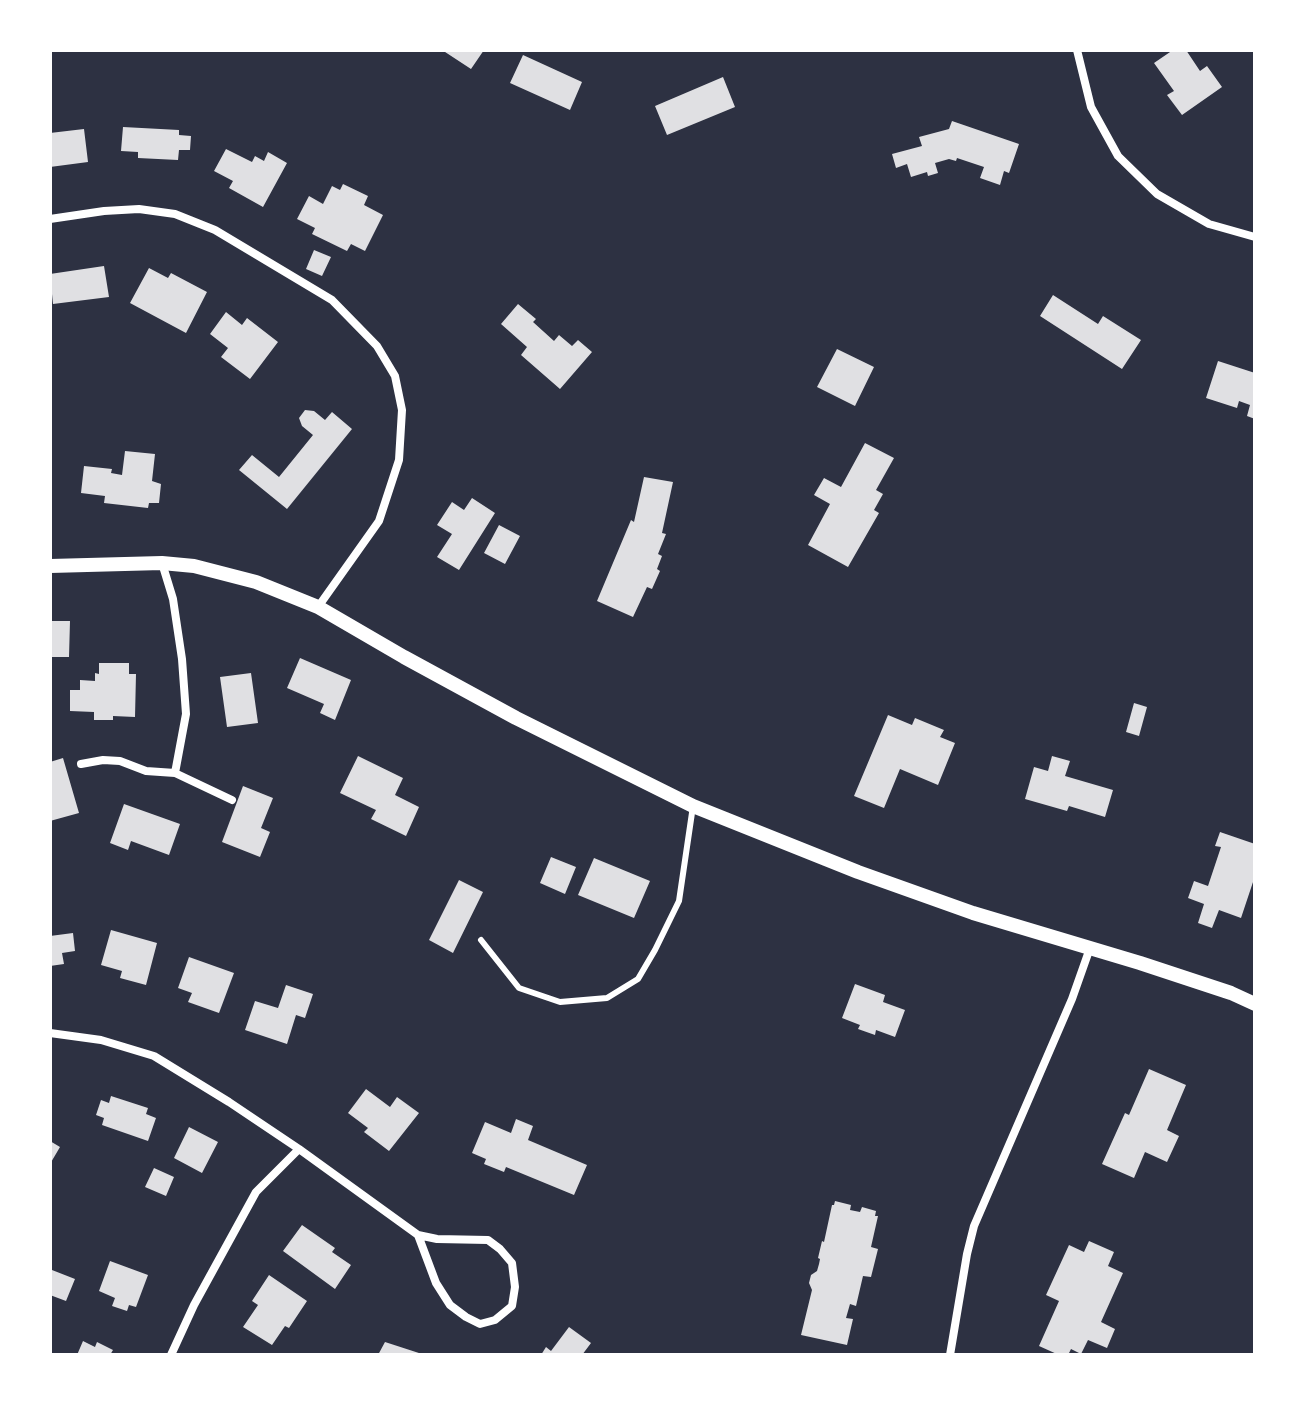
<!DOCTYPE html>
<style>
body{margin:0}
#map{position:relative;width:1305px;height:1405px;overflow:hidden;background:#2d3142;font-family:Manrope,sans-serif}
canvas{display:block}
.frame{position:absolute;inset:0;border:52px solid #fff;pointer-events:none}
</style>
<div id="map">
<canvas width="1305" height="1405"></canvas>
<div class="frame"></div>
</div>
<script>
const context = document.querySelector('canvas').getContext('2d');
context.lineJoin = 'round';
function fill(path, color) {
  context.fillStyle = color;
  context.fill(path, 'evenodd');
}
function poly(rows) {
  const path = new Path2D();
  for (const r of rows) {
    path.moveTo(r[0], r[1]);
    for (let i = 2; i < r.length; i += 2) path.lineTo(r[i], r[i + 1]);
  }
  return path;
}
function stroke(path, color, width, dash) {
  context.strokeStyle = color;
  context.lineWidth = width;
  context.lineCap = dash ? 'butt' : 'round';
  context.setLineDash(dash || []);
  context.stroke(path);
}
fill(poly([
 [442,50,484,50,471,69],
 [1173,50,1186,50,1200,71,1207,66,1222,87,1182,115,1167,95,1174,91,1154,63],
 [523,55,582,82,570,110,510,83],
 [723,77,735,107,667,135,655,106],
 [952,121,1019,144,1009,173,1004,171,1000,185,980,178,984,167,957,158,956,161,949,159,935,163,938,173,928,176,927,172,911,177,907,164,896,168,892,154,922,146,919,137,949,129],
 [123,127,179,130,179,135,191,136,190,150,179,150,178,160,138,158,138,152,121,151],
 [84,129,88,162,50,167,50,133],
 [226,149,252,162,255,156,264,161,268,152,287,163,263,207,229,188,233,181,214,171],
 [343,184,368,196,364,205,383,215,365,251,351,244,347,251,312,234,315,228,297,219,309,196,323,204,332,186,340,190],
 [314,250,331,257,322,276,306,269],
 [104,266,109,297,53,304,50,274],
 [149,268,168,278,171,273,207,292,186,333,130,303],
 [1053,295,1098,324,1103,316,1141,340,1122,369,1040,316],
 [518,304,536,319,533,322,554,341,559,335,572,346,578,340,592,352,560,389,521,355,527,347,501,324],
 [226,312,242,325,247,318,278,342,250,379,221,357,228,348,210,334],
 [837,349,874,367,855,406,817,387],
 [1218,361,1255,373,1255,419,1247,416,1250,405,1239,401,1237,408,1206,398],
 [305,410,314,411,325,420,332,412,352,429,287,509,239,470,252,455,279,477,313,435,302,426,299,418],
 [865,443,894,458,876,490,883,494,874,510,879,513,848,567,808,545,830,504,814,495,824,478,841,487],
 [125,451,155,454,152,481,161,484,159,503,149,503,148,508,104,503,105,496,81,493,84,466,112,469,111,473,122,475],
 [644,477,673,482,662,533,666,534,658,554,662,556,657,569,660,571,652,589,647,587,633,617,597,601,631,520,634,522],
 [472,498,495,513,459,570,437,557,452,534,437,525,452,502,464,510],
 [499,525,520,536,505,564,484,553],
 [50,621,70,621,69,657,50,657],
 [300,658,351,680,335,720,320,713,324,704,287,688],
 [99,663,129,663,129,674,136,674,135,717,113,716,113,720,94,720,94,712,70,711,70,690,80,690,80,680,95,681,95,673,99,674],
 [251,673,258,723,227,727,220,677],
 [1134,703,1147,707,1139,736,1126,732],
 [888,715,912,725,915,718,944,730,940,737,955,743,938,785,900,769,884,808,854,796],
 [358,756,403,778,395,795,419,807,406,836,371,819,376,810,340,793],
 [1052,756,1070,761,1065,776,1113,790,1105,817,1069,806,1067,811,1025,799,1034,767,1048,771],
 [63,758,79,813,50,821,50,762],
 [243,786,273,798,261,828,270,832,260,857,222,842],
 [124,804,180,824,169,855,131,841,128,850,110,843],
 [1220,832,1255,844,1255,876,1241,918,1219,910,1212,928,1198,923,1204,904,1188,898,1194,881,1208,886,1221,847,1215,846],
 [551,857,576,867,565,894,540,883],
 [594,858,650,881,634,918,578,895],
 [459,880,483,892,453,953,429,940],
 [111,930,157,943,146,985,120,978,122,971,101,965],
 [73,933,75,951,62,953,64,964,50,966,50,936],
 [189,957,234,973,219,1013,188,1002,192,993,178,988],
 [855,984,885,995,883,1002,905,1010,895,1037,876,1030,875,1035,858,1029,860,1025,842,1018],
 [286,985,313,994,305,1018,296,1015,287,1044,245,1030,255,1001,278,1008],
 [1149,1069,1186,1085,1167,1130,1179,1136,1167,1162,1145,1152,1134,1178,1102,1164,1125,1113,1129,1115],
 [366,1089,390,1107,397,1097,419,1113,389,1151,364,1132,368,1128,348,1113],
 [111,1096,148,1108,146,1114,156,1118,148,1141,102,1125,104,1118,96,1115,101,1100,109,1103],
 [516,1119,533,1126,528,1140,587,1165,574,1195,506,1167,504,1172,484,1164,486,1159,472,1153,485,1122,511,1133],
 [189,1127,218,1142,202,1173,174,1158],
 [50,1141,60,1147,50,1164],
 [154,1168,174,1177,166,1196,145,1187],
 [835,1201,851,1205,850,1210,860,1212,862,1207,876,1211,875,1216,878,1216,871,1247,878,1249,871,1277,863,1276,856,1306,850,1304,846,1318,853,1319,847,1345,801,1335,812,1290,809,1283,811,1275,817,1271,819,1264,820,1259,818,1258,822,1241,824,1242,832,1205,834,1205],
 [302,1225,335,1248,332,1252,351,1265,335,1289,283,1251],
 [1089,1241,1114,1252,1108,1266,1123,1273,1101,1322,1115,1329,1107,1348,1088,1340,1081,1354,1071,1349,1068,1355,1059,1355,1039,1346,1059,1301,1046,1295,1069,1245,1084,1252],
 [110,1261,148,1275,136,1307,129,1305,127,1311,112,1306,115,1298,99,1291],
 [52,1270,75,1279,66,1301,50,1295,50,1275],
 [269,1275,307,1301,289,1328,285,1326,272,1345,243,1327,258,1305,252,1301],
 [569,1327,591,1343,582,1355,541,1355,546,1347,551,1351],
 [83,1341,95,1347,97,1342,113,1350,110,1355,77,1355],
 [385,1342,422,1354,422,1355,378,1355]
]), '#e0e0e3');
stroke(poly([
 [481,940,519,988,560,1002,607,998,638,979,655,950,679,901,693,806]
]), '#fff', 6);
stroke(poly([
 [1077,50,1091,107,1118,156,1157,194,1209,224,1255,237],
 [50,219,104,211,139,209,175,214,215,230,332,300,377,346,395,376,402,410,399,460,379,521,318,607],
 [162,563,173,599,182,659,186,714,175,773],
 [81,764,103,760,120,761,146,771,175,773,232,800],
 [50,1033,101,1040,154,1056,229,1102,299,1149,256,1192,194,1305,171,1355],
 [299,1149,418,1235,436,1283,450,1305,466,1317,480,1324,495,1320,512,1306,515,1287,512,1263,500,1249,488,1240,437,1239,418,1235],
 [950,1355,967,1254,974,1226,1072,999,1090,948]
]), '#fff', 8);
stroke(poly([
 [50,566,162,563,194,566,256,582,318,607,404,657,516,718,693,806,858,872,973,913,1140,963,1231,993,1255,1004]
]), '#fff', 14);
</script>
